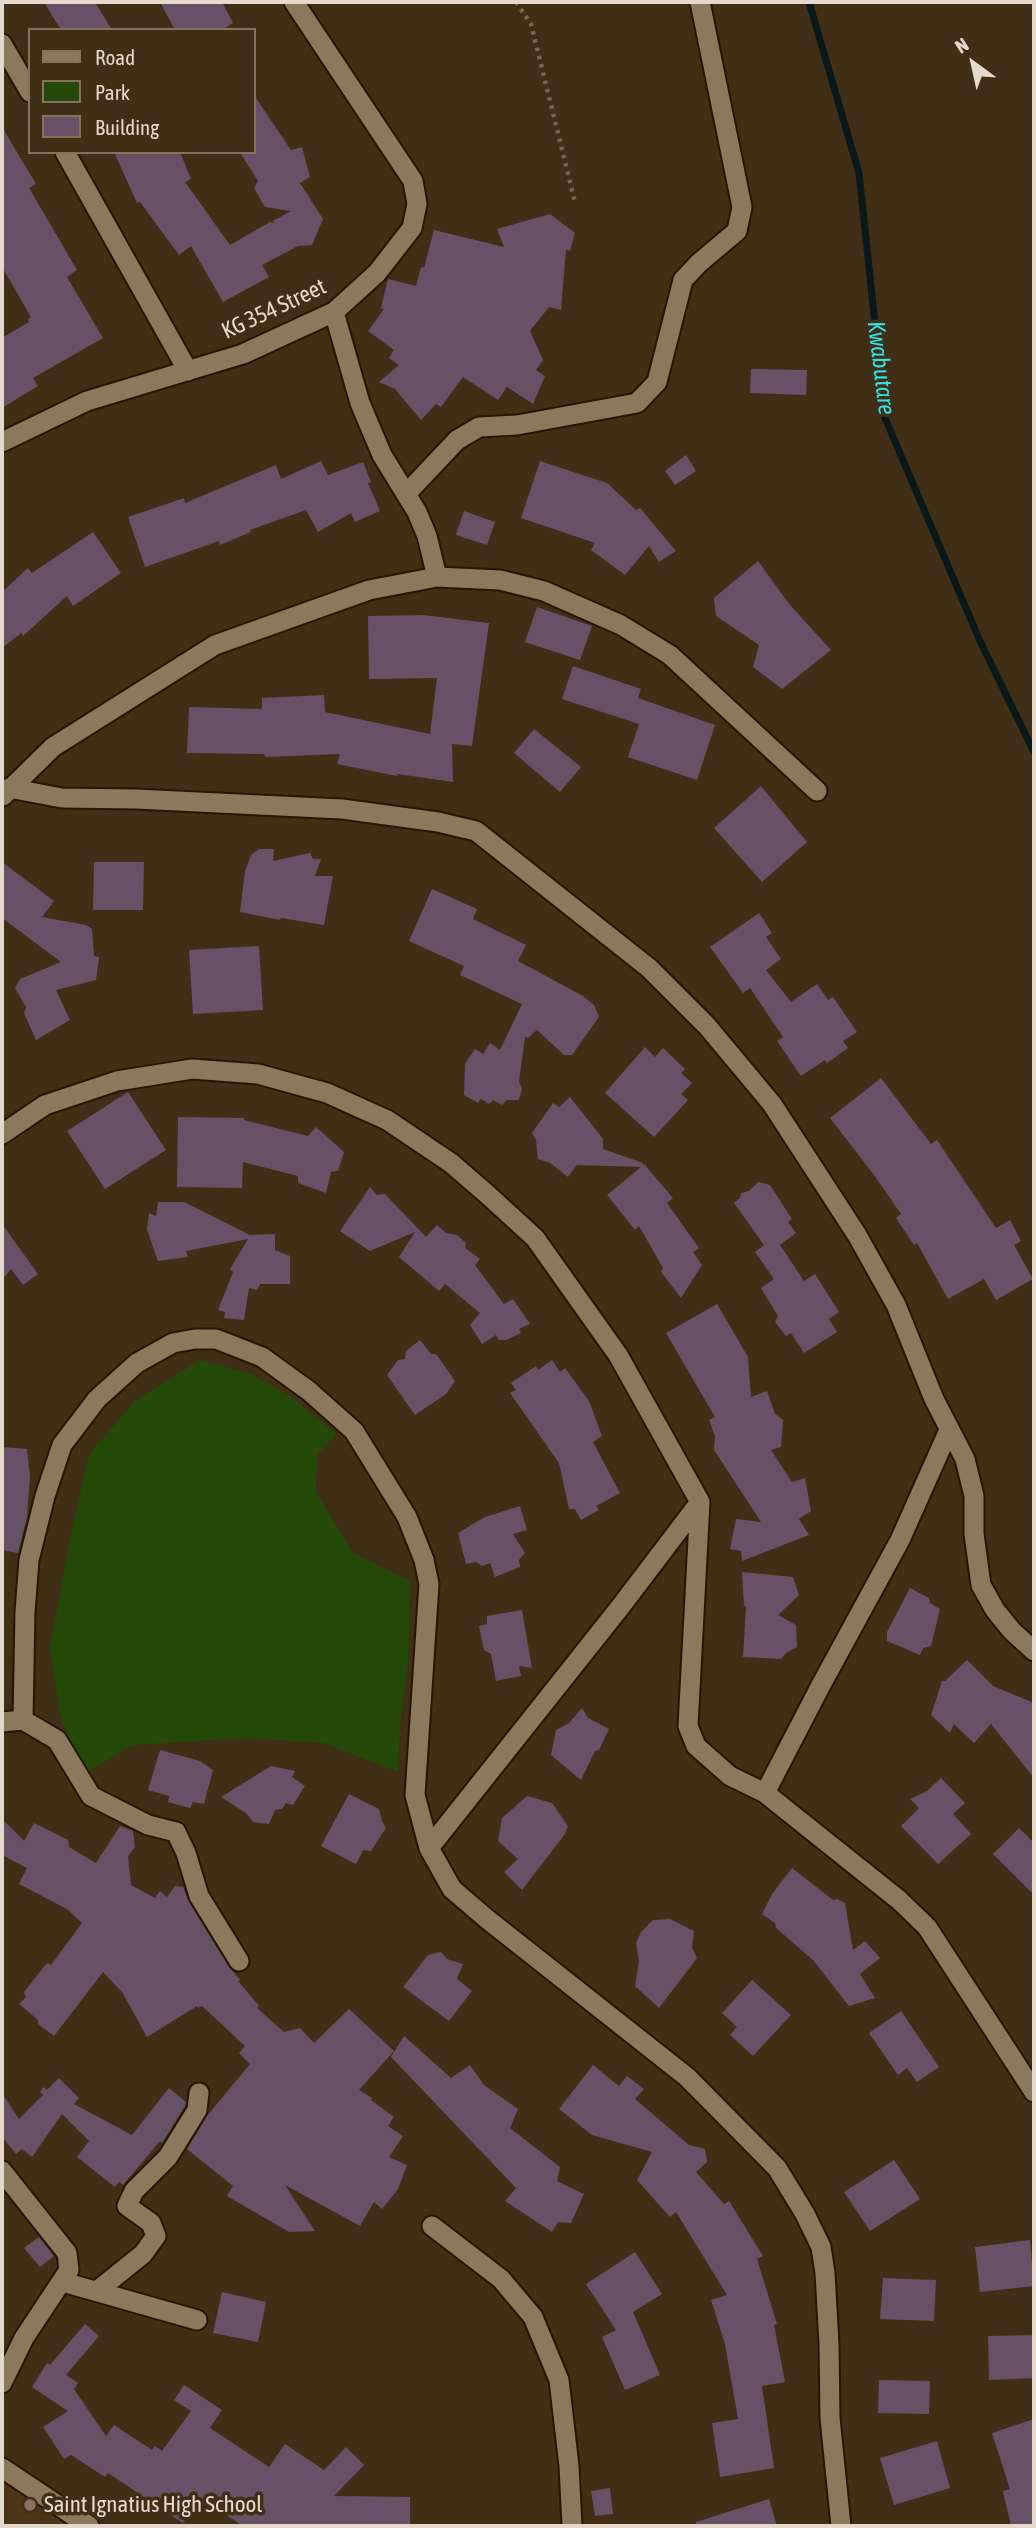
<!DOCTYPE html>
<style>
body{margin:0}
#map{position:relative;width:1036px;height:2528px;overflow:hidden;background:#402e16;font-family:"Asap Condensed",sans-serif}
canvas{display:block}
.frame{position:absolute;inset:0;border:4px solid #e4d9cb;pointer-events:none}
.legend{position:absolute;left:28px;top:28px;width:228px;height:126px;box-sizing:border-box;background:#402e16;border:2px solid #82725e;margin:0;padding:9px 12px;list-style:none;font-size:21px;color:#e4d9cb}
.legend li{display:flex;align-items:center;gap:14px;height:35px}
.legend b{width:35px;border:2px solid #82725e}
.north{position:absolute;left:938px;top:28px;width:70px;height:70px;-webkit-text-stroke:5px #402e16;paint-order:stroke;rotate:327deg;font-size:19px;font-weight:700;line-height:28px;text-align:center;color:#e4d9cb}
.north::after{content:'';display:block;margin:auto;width:24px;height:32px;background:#e4d9cb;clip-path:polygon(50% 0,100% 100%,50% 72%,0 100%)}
</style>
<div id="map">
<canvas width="1036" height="2528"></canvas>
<div class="frame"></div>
<ul class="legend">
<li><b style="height:9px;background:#8c785d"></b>Road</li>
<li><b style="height:19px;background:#254909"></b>Park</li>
<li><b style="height:19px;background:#675167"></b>Building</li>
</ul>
<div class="north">N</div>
</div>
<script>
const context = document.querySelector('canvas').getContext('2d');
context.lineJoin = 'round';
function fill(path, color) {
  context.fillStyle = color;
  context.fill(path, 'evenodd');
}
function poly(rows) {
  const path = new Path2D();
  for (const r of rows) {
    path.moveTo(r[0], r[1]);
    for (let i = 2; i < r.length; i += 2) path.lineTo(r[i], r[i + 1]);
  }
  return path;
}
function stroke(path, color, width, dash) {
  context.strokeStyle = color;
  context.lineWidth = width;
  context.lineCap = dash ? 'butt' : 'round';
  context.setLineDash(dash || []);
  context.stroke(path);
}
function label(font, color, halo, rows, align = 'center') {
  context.font = font + ' "Asap Condensed",sans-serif';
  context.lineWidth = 7;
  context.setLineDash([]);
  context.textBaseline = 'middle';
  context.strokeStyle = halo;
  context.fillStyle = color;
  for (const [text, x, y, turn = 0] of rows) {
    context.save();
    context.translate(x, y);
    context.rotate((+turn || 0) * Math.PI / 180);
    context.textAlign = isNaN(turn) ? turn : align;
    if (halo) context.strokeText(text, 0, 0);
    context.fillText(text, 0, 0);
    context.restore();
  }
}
fill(poly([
 [2,2469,87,2526,2,2526]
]), '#4b3516');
fill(poly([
 [200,1360,252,1374,291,1397,337,1434,317,1455,316,1492,353,1553,410,1581,409,1656,400,1728,398,1772,324,1743,246,1738,132,1745,82,1776,60,1715,50,1647,69,1544,89,1454,135,1401]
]), '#254909');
stroke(poly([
 [809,2,859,173,885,418,980,641,1034,752]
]), '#091919', 7);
fill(poly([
 [44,2,95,2,112,30,61,30],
 [160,2,222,2,233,23,222,30,175,30],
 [254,95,291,150,302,147,310,177,300,183,323,219,312,245,298,246,262,265,269,277,223,302,191,246,179,255,140,202,137,203,114,152,180,152,191,179,185,182,230,245,270,222,275,223,273,221,291,211,265,207,254,188,258,181,241,154,254,152],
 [2,127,36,184,29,188,77,270,67,277,103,338,33,378,38,386,2,408,2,338,29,322,28,319,31,317,2,267],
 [550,214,575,233,570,251,566,250,561,310,549,307,530,331,543,360,536,370,545,376,533,404,507,387,498,400,463,377,441,407,436,404,421,420,395,389,379,382,399,365,389,358,394,350,368,331,384,309,381,308,388,279,416,286,421,267,424,268,434,230,504,247,497,229],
 [751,369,807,370,806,395,750,393],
 [686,455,696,471,675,485,665,471],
 [321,461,328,475,363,462,371,482,368,483,380,511,355,522,351,513,318,532,306,510,250,530,251,532,220,545,219,541,145,567,128,517,184,498,185,503,276,465,281,479],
 [540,461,607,483,636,510,640,508,676,551,659,562,649,546,625,575,591,550,595,543,521,518],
 [464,511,495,522,487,545,456,535],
 [93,532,121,573,73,606,67,596,23,636,21,633,2,648,2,592,28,568,32,573],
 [758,561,790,605,831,650,782,689,753,667,759,645,716,616,714,598],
 [537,607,592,626,580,660,525,642],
 [423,615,489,623,472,746,452,744,453,782,398,774,397,776,337,764,340,754,265,757,264,754,187,753,189,707,262,709,262,698,324,695,325,712,430,734,437,678,369,679,368,616],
 [573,666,641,689,638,698,715,725,697,780,628,757,639,724,562,699],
 [534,729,581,767,560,792,514,753],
 [761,786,807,842,762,882,714,828],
 [259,849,274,849,273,861,310,853,313,859,321,859,315,876,333,876,324,925,281,918,280,920,240,912,245,871,251,855],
 [2,862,54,901,42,917,86,925,92,929,94,956,99,957,96,980,56,990,70,1020,36,1040,24,1013,26,1007,15,988,20,979,61,962,2,918],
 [94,862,144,862,143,910,93,910],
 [432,889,477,909,473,919,526,945,518,961,583,996,594,1005,599,1017,572,1055,564,1055,537,1030,528,1038,525,1037,519,1082,522,1088,519,1100,507,1100,502,1105,493,1100,489,1104,481,1099,478,1103,464,1095,465,1064,475,1049,483,1054,490,1043,500,1050,522,1004,460,975,464,966,409,941],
 [759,913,772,933,766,937,781,959,766,970,791,1002,817,984,828,1000,833,997,857,1032,843,1041,848,1048,827,1063,825,1060,801,1076,777,1041,783,1037,750,988,743,993,710,947],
 [259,946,263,1010,193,1014,189,950],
 [645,1047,655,1057,663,1048,685,1069,681,1073,692,1083,681,1094,688,1100,654,1137,605,1093],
 [881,1078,931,1144,937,1140,996,1228,1010,1220,1021,1241,1014,1245,1033,1279,996,1300,984,1279,948,1299,917,1243,914,1245,896,1218,901,1214,874,1175,830,1118],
 [128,1092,166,1150,105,1189,67,1131],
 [570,1097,603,1139,603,1149,643,1163,643,1166,644,1164,673,1198,667,1203,699,1248,693,1252,702,1265,681,1298,661,1272,663,1268,639,1226,635,1230,607,1195,641,1167,577,1165,568,1177,550,1163,538,1159,536,1140,532,1133,553,1103,559,1107],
 [178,1117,244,1118,244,1120,308,1136,316,1127,344,1152,338,1171,331,1172,326,1193,298,1183,298,1176,243,1162,242,1188,177,1187],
 [758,1182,770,1185,792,1219,788,1222,796,1233,780,1245,804,1281,815,1274,839,1312,829,1319,837,1332,804,1353,791,1333,786,1336,775,1322,778,1316,761,1288,774,1279,755,1252,764,1245,734,1203,740,1198,741,1193,749,1191],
 [370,1187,377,1195,385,1194,426,1237,437,1225,446,1233,457,1235,466,1243,465,1248,480,1259,475,1265,504,1304,513,1299,530,1324,519,1329,521,1333,506,1340,499,1340,496,1335,482,1344,470,1325,480,1313,445,1284,439,1291,399,1257,415,1232,370,1251,340,1231],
 [158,1202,184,1202,250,1235,275,1234,275,1250,290,1256,290,1284,260,1284,257,1290,249,1288,244,1320,224,1318,225,1312,218,1310,233,1272,230,1269,248,1239,186,1251,188,1257,158,1261,147,1230,149,1213,156,1216],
 [2,1224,38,1274,23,1285,11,1269,2,1280],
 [717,1304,748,1357,751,1397,767,1391,775,1414,783,1420,781,1447,771,1450,792,1482,805,1478,811,1511,799,1519,809,1535,742,1561,741,1551,730,1549,736,1519,761,1522,714,1450,715,1436,709,1420,715,1417,666,1333],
 [420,1340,431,1354,436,1354,455,1381,446,1394,415,1415,387,1375,398,1360,405,1359,406,1351],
 [552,1360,560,1372,565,1368,589,1401,602,1436,593,1442,620,1493,596,1506,599,1510,581,1520,575,1509,569,1509,559,1463,510,1393,516,1390,511,1383,536,1366,538,1370],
 [2,1447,27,1449,30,1476,27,1517,18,1553,2,1550],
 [520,1506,527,1530,513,1534,525,1553,519,1560,520,1567,495,1577,490,1563,482,1566,476,1562,466,1564,458,1533,485,1517],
 [742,1572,793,1577,799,1595,778,1615,796,1625,797,1647,786,1653,781,1659,743,1657,746,1607,744,1605],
 [910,1588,929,1598,930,1603,940,1609,931,1646,923,1648,920,1655,887,1641,887,1632],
 [522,1610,532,1668,519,1666,521,1676,496,1681,491,1654,484,1650,479,1626,487,1624,487,1616],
 [967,1660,993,1686,1034,1703,1034,1778,991,1724,974,1743,954,1724,950,1733,931,1715,942,1681,945,1681],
 [582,1708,588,1718,609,1729,599,1750,595,1751,581,1780,551,1755,556,1730,569,1723],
 [160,1750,200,1761,213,1770,204,1804,193,1802,190,1808,168,1802,169,1796,148,1790],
 [271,1766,295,1771,292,1777,305,1786,293,1805,286,1803,282,1809,275,1810,269,1824,253,1822,246,1813,221,1797],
 [941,1778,965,1803,953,1814,971,1834,938,1864,901,1826,919,1808,910,1799,927,1791],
 [349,1794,379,1809,382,1821,386,1828,371,1851,363,1850,356,1864,321,1846],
 [527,1796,552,1803,568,1826,565,1834,522,1890,504,1872,518,1859,498,1841,502,1818],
 [2,1819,24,1841,34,1823,68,1840,69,1847,96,1863,120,1826,133,1831,135,1847,128,1856,131,1885,155,1898,160,1891,167,1897,175,1886,183,1887,189,1902,229,1967,240,1980,238,1981,259,2006,257,2008,284,2032,300,2028,314,2043,349,2009,394,2051,359,2090,372,2098,371,2100,394,2117,388,2126,403,2136,389,2157,407,2165,398,2189,382,2209,374,2202,360,2226,285,2185,315,2231,289,2232,227,2196,233,2186,187,2149,207,2116,250,2064,239,2053,245,2046,202,2006,198,2008,197,2006,147,2037,122,1992,103,1972,54,2036,38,2024,38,2020,19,2004,26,1997,24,1992,47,1963,51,1965,82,1923,67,1909,19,1884,27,1868,2,1855],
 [1019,1828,1034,1843,1034,1895,993,1854],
 [792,1868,833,1900,837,1899,845,1903,853,1950,865,1941,880,1958,860,1974,875,1998,849,2006,813,1960,776,1928,775,1923,762,1914,772,1894],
 [670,1919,694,1931,692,1948,697,1958,659,2008,635,1986,639,1961,636,1943,641,1932,653,1920],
 [441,1952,447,1959,463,1964,457,1979,472,1991,449,2021,403,1987,428,1955],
 [752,1980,791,2015,753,2056,730,2035,737,2027,722,2013],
 [901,2011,939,2067,917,2082,907,2068,898,2075,869,2033],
 [404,2036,451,2078,470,2065,484,2085,518,2109,510,2128,560,2167,557,2181,584,2194,571,2223,558,2222,552,2232,505,2201,516,2188,391,2057],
 [593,2065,619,2086,627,2076,644,2089,635,2099,689,2145,705,2149,707,2162,696,2172,724,2204,729,2201,763,2256,757,2259,777,2324,774,2325,785,2382,762,2386,774,2468,720,2477,712,2423,738,2419,725,2344,711,2300,727,2295,676,2212,670,2217,637,2180,652,2152,592,2135,559,2109],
 [59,2078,79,2098,74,2104,132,2135,169,2088,186,2102,185,2106,162,2143,160,2141,123,2185,119,2182,115,2187,77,2157,89,2141,62,2114,32,2157,22,2149,16,2154,2,2137,2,2093,19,2119,43,2095,40,2092,43,2087,47,2090],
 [894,2160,920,2199,870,2231,844,2192],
 [39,2237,54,2256,40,2267,24,2248],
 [1030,2240,1034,2286,980,2292,975,2247],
 [635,2252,662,2294,633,2312,660,2375,625,2390,602,2337,616,2330,586,2284],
 [883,2278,936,2280,934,2321,880,2319],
 [222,2292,266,2302,258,2342,213,2333],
 [85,2324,99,2336,66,2375,78,2383,74,2389,106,2436,114,2425,152,2450,155,2446,162,2451,191,2411,174,2400,184,2385,222,2410,210,2428,269,2467,285,2444,324,2470,346,2447,364,2465,334,2496,410,2497,410,2526,243,2526,201,2498,183,2523,108,2473,105,2477,71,2455,64,2459,43,2427,68,2411,32,2387,47,2363,50,2365],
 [1034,2335,1034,2378,989,2380,988,2336],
 [879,2380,930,2381,929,2414,878,2413],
 [1034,2419,1034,2526,1011,2526,1003,2491,1010,2489,992,2433],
 [937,2441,950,2488,894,2505,880,2458],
 [610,2488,613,2514,595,2516,591,2491],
 [769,2499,777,2526,696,2526,696,2522]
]), '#675167');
const minor = poly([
 [2,44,30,92],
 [65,152,188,371],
 [334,312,360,403,382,455,417,512,427,536,437,577],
 [2,442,87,401,243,354,334,312,377,273,412,228,417,204,413,181,294,2],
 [407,493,457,440,479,427,517,425,637,403,657,382,683,280,699,263,737,231,742,207,700,2],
 [9,788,62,798,136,799,342,809,438,822,476,831,649,968,707,1026,772,1104,857,1235,896,1305,934,1399,965,1459,974,1496,974,1534,981,1585,995,1610,1012,1631,1034,1651],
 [3,796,53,747,215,645,369,590,437,577,500,580,544,591,621,625,670,655,817,791],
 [2,1134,45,1105,117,1081,192,1069,258,1074,327,1093,387,1120,451,1163,488,1195,535,1238,618,1355,700,1502,688,1726,696,1746,730,1776,765,1793,899,1900,927,1927,1034,2092],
 [2,1722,23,1720],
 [765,1793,821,1685,900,1540,949,1430],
 [429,1848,621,1606,700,1502],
 [239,1961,199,1896,186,1853,176,1832,148,1825,91,1796,57,1740,23,1720,25,1612,29,1560,45,1496,62,1445,97,1399,137,1363,173,1343,195,1339,216,1339,262,1357,309,1391,354,1431,407,1517,424,1560,429,1584,415,1795,429,1848,452,1889,487,1919,687,2077,777,2168,805,2214,821,2247,825,2273,829,2344,830,2418,841,2526],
 [2,2171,67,2253,69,2270,24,2338,2,2383],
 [432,2226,501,2279,533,2317,559,2380,569,2466,572,2526],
 [63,2282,197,2320],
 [97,2291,143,2254,156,2236,151,2223,127,2206,134,2191,168,2157,197,2110,199,2093]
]);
const secondary = poly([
 [2,2468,89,2526]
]);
stroke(minor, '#261600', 23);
stroke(secondary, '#261600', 23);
stroke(poly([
 [516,2,531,24,575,202]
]), '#776752', 4.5, [3.5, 5]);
stroke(minor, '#8c785d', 19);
stroke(secondary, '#8c785d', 19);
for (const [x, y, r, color] of [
 [30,2505,7,"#8d6e63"]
]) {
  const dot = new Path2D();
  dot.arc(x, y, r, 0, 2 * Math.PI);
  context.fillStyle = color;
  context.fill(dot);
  stroke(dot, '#402e16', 2.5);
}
label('23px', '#e4d9cb', '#402e16', [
 ["KG 354 Street",274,309,-25]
]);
label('23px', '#e4d9cb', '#402e16', [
 ["Saint Ignatius High School",44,2505]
], 'left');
label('italic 24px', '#30e3e6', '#402e16', [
 ["Kwabutare",881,368,83]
]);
</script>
